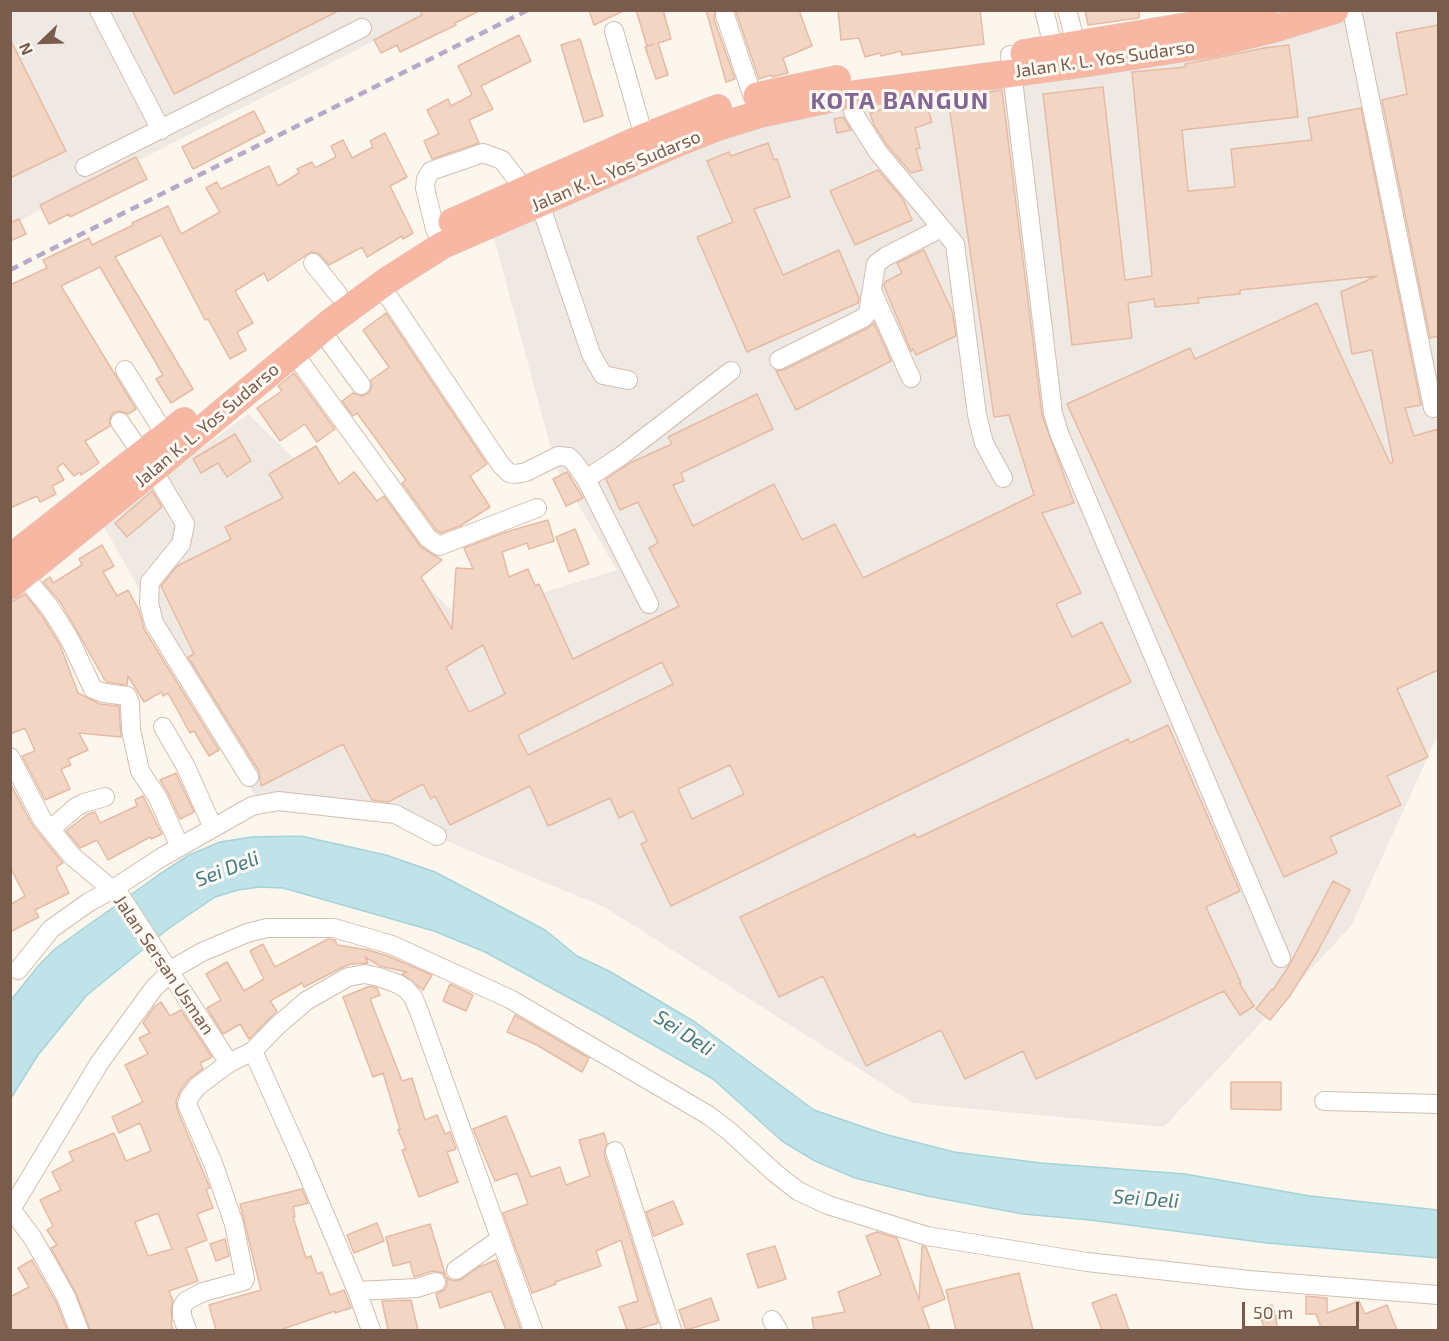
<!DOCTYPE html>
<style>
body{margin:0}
#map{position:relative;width:1449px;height:1341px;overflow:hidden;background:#fdf6ec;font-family:"Exo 2",sans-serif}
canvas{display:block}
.frame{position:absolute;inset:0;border:12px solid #7a5c4d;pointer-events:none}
.north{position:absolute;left:12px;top:12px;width:60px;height:60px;-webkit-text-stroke:4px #fffaf3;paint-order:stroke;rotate:247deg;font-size:16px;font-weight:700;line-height:24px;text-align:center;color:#7a5c4d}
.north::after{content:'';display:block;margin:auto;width:21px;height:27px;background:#7a5c4d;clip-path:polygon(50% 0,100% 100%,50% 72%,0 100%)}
.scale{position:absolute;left:1242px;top:1302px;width:117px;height:27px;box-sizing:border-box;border:3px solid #7a5c4d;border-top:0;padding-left:8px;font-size:18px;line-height:21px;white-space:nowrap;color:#7a5c4d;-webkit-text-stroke:4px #fffaf3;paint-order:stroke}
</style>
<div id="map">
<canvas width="1449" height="1341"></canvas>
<div class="frame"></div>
<div class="north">N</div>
<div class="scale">50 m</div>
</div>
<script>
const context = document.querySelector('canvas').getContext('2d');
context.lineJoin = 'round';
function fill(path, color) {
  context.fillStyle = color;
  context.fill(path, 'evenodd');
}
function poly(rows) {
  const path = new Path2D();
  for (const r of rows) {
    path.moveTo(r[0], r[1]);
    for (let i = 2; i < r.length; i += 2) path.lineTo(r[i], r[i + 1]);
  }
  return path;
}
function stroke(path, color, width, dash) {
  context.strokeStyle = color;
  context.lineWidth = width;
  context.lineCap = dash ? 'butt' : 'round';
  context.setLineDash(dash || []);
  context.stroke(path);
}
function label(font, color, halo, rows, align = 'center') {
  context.font = font + ' "Exo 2",sans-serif';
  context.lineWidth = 6;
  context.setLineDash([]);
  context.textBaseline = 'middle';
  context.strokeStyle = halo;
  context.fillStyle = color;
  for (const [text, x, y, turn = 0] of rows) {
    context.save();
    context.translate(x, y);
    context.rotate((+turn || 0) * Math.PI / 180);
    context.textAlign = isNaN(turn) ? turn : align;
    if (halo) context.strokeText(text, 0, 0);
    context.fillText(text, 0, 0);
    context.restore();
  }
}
fill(poly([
 [11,11,433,11,11,225],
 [1371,11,1438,11,1438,734,1351,926,1164,1127,913,1103,606,908,354,802,255,796,102,523,248,414,460,618,617,570,556,467,494,238,629,172,760,114,1213,54]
]), '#efe9e4');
const water = poly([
 [301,836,386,855,435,872,545,930,577,956,609,971,695,1022,814,1110,884,1134,954,1152,1041,1163,1185,1174,1310,1196,1438,1210,1438,1258,1267,1243,1090,1220,1023,1214,927,1196,855,1178,815,1161,782,1141,713,1079,599,1014,485,952,434,931,283,888,260,887,238,890,215,897,168,929,86,996,38,1055,11,1098,11,1000,39,965,56,948,157,876,189,855,220,842,252,837,301,836]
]);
fill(water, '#bfe3e8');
stroke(water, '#a5d3da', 1.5);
const building = poly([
 [132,10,340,10,174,94,132,10],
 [420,10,481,10,455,23,456,25,400,52,397,45,381,53,374,40,422,15,420,10],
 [589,10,625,10,594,25,589,10],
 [636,10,663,10,671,39,658,43,668,75,656,79,645,47,654,44,647,46,636,10],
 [706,10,715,10,714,19,735,79,726,82,706,10],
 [742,10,799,10,812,46,783,58,788,73,772,77,771,75,759,79,736,12,742,10],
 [838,10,980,10,984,44,902,55,901,51,881,56,880,53,865,57,859,38,841,40,838,10],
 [1085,10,1139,10,1139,18,1088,25,1085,10],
 [1438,25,1438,336,1430,338,1382,100,1407,94,1396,33,1438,25],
 [519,35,531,61,481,86,493,109,469,120,479,143,432,159,424,141,439,134,427,110,448,99,451,106,472,95,458,66,519,35],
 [10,39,66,151,10,178,10,39],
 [580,39,603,116,584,122,561,45,580,39],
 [1289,45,1298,117,1182,130,1188,191,1235,187,1231,149,1312,140,1308,118,1361,108,1421,405,1405,408,1414,436,1438,429,1438,670,1397,689,1428,757,1387,776,1401,805,1330,837,1337,853,1284,877,1067,404,1190,348,1195,359,1317,303,1390,463,1393,462,1372,350,1352,354,1341,292,1377,276,1240,290,1240,294,1198,298,1199,303,1155,307,1154,299,1128,303,1132,338,1072,345,1043,94,1103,87,1125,280,1152,276,1132,72,1186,67,1185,64,1264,48,1289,45],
 [1002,90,1042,415,1074,503,1042,513,1081,593,1056,604,1072,637,1102,622,1131,682,671,906,641,844,647,841,633,811,619,818,610,798,548,826,530,786,450,825,435,796,431,799,423,784,388,802,372,800,343,744,261,786,259,771,188,657,194,654,161,586,177,566,231,539,225,527,283,498,269,474,316,446,339,484,354,472,377,501,384,496,421,547,442,560,421,577,452,629,456,568,473,569,464,548,506,532,548,520,554,541,529,549,527,543,502,552,509,577,528,569,535,586,539,584,573,659,679,606,649,548,658,543,638,502,620,510,606,479,630,463,672,444,668,437,757,394,773,429,681,473,684,481,673,485,693,526,774,484,802,540,835,524,863,578,1034,495,1009,415,994,417,948,98,1002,90],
 [483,645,505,694,469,712,446,667,483,645],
 [662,662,673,684,528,755,518,735,662,662],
 [730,765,744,794,692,819,678,789,730,765],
 [926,103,932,122,915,128,920,148,916,149,922,170,911,173,887,145,874,125,870,113,889,107,890,111,926,103],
 [254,111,265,132,193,169,182,147,254,111],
 [843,117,851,130,837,133,834,119,843,117],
 [385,133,407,177,390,186,413,233,403,239,402,236,367,257,362,247,329,265,318,253,311,252,268,281,264,273,235,291,253,323,237,332,246,350,230,359,208,319,205,320,161,235,115,257,193,389,171,403,156,379,163,375,100,267,61,286,136,409,128,414,120,411,114,412,110,418,110,426,85,441,99,463,81,475,80,472,74,476,63,463,57,468,64,480,52,486,56,494,40,502,37,496,10,508,10,285,47,268,43,260,89,238,92,245,133,225,132,223,168,206,181,234,220,212,206,188,217,182,221,189,269,166,278,186,299,173,297,169,312,162,315,168,336,157,331,146,343,140,352,158,373,147,370,141,385,133],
 [768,143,774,160,777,159,790,197,754,209,783,275,839,250,859,298,858,303,747,352,697,237,733,222,707,161,729,152,731,156,768,143],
 [136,157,147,179,70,217,69,214,49,224,40,205,136,157],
 [878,170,903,199,912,220,855,245,830,191,878,170],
 [19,219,26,234,10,241,10,223,19,219],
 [924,250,952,311,956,336,916,355,913,349,911,351,884,286,885,282,902,273,897,263,924,250],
 [386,313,487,464,470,476,490,507,460,526,441,533,436,530,402,483,406,480,357,413,353,416,342,401,353,393,362,396,367,394,371,389,371,380,389,367,363,330,386,313],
 [874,323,891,361,796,410,776,371,784,370,868,328,874,323],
 [294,373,335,429,317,442,305,424,280,441,257,408,282,391,278,386,294,373],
 [235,434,251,461,227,477,218,463,201,473,193,459,235,434],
 [567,472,583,498,566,506,553,479,567,472],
 [152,491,162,507,127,537,115,523,152,491],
 [575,529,589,564,569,572,556,537,575,529],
 [102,545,114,566,103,572,117,596,128,590,139,610,144,629,219,750,209,756,194,731,190,733,168,693,163,696,161,692,144,702,128,676,127,685,106,682,61,603,43,582,50,577,53,583,82,565,79,559,102,545],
 [25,594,42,616,60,645,78,693,100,704,119,706,121,737,79,733,88,750,68,759,71,765,61,769,70,789,45,800,22,756,35,751,25,728,10,734,10,603,25,594],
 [1168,725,1240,891,1206,907,1241,983,1239,983,1254,1006,1240,1015,1224,991,1036,1079,1023,1051,965,1079,941,1030,866,1066,823,976,779,997,740,917,915,834,917,838,1128,739,1130,743,1168,725],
 [176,773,194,812,180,819,168,793,160,780,176,773],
 [10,783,33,826,63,863,56,867,69,893,35,910,39,917,10,932,10,905,25,896,10,867,10,783],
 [143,796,162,834,151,839,150,837,108,860,97,840,80,848,66,831,88,814,95,812,100,823,137,806,135,800,143,796],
 [1333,881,1350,890,1318,951,1289,997,1270,1020,1256,1009,1272,989,1273,990,1290,964,1333,881],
 [328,939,335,940,337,945,368,950,388,956,432,975,423,990,402,974,407,972,380,966,365,957,368,963,351,964,343,967,304,987,302,983,270,1001,277,1011,249,1039,240,1024,223,1034,207,1008,221,1000,206,974,227,962,244,991,264,979,250,951,263,944,275,967,328,939],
 [450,984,473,995,466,1011,443,1001,450,984],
 [370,986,377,988,380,995,370,999,402,1081,412,1078,425,1120,437,1115,445,1134,450,1132,456,1149,447,1152,458,1182,419,1197,402,1150,406,1149,398,1130,400,1129,383,1073,373,1077,343,997,370,986],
 [161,1002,170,1016,181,1010,212,1057,200,1063,203,1069,189,1079,181,1089,176,1101,177,1109,210,1188,206,1189,213,1208,197,1214,207,1240,186,1248,198,1281,169,1291,173,1301,171,1307,172,1322,171,1322,173,1330,90,1330,76,1293,51,1248,57,1245,47,1230,53,1226,40,1200,61,1190,52,1172,73,1161,69,1152,114,1133,126,1161,151,1151,140,1123,119,1133,112,1117,143,1102,125,1065,148,1054,139,1038,150,1033,143,1023,154,1007,161,1002],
 [158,1213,172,1249,148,1256,135,1222,158,1213],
 [515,1015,589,1058,582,1072,537,1045,507,1032,515,1015],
 [1231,1082,1281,1082,1281,1110,1231,1109,1231,1082],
 [506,1116,531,1177,560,1167,566,1185,590,1176,579,1140,604,1133,607,1143,604,1154,658,1323,635,1330,627,1330,619,1307,638,1301,621,1240,596,1251,601,1266,555,1282,556,1284,532,1293,503,1213,528,1204,517,1173,495,1181,473,1129,506,1116],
 [302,1189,308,1203,293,1207,295,1217,293,1217,306,1258,311,1256,317,1274,322,1272,330,1295,344,1290,351,1308,335,1313,335,1311,280,1330,216,1330,209,1305,261,1290,240,1204,302,1189],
 [673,1201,683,1224,654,1236,646,1212,673,1201],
 [377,1223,384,1241,354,1253,347,1235,377,1223],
 [430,1224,446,1277,451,1280,456,1281,462,1279,479,1267,496,1260,521,1330,506,1330,491,1291,440,1308,436,1294,444,1290,447,1285,447,1279,443,1273,433,1271,414,1277,410,1262,393,1266,386,1237,430,1224],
 [877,1232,897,1238,919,1300,922,1246,926,1247,945,1299,922,1308,930,1330,814,1330,812,1318,845,1312,838,1292,881,1275,866,1236,877,1232],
 [225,1239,229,1256,216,1261,210,1244,225,1239],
 [775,1246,786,1279,758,1288,747,1254,775,1246],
 [32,1260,56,1302,67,1330,10,1330,10,1297,29,1287,18,1268,32,1260],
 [1019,1273,1033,1330,956,1330,946,1290,1019,1273],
 [1116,1294,1129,1330,1102,1330,1092,1303,1116,1294],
 [1306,1296,1327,1298,1327,1313,1359,1301,1365,1314,1387,1305,1397,1330,1322,1330,1316,1314,1306,1314,1306,1296],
 [711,1298,719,1320,686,1330,679,1310,711,1298],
 [411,1300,418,1330,388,1330,382,1301,411,1300],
 [1272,1305,1277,1321,1276,1321,1278,1330,1265,1330,1258,1310,1272,1305]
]);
fill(building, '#f3d5c3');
stroke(building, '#e6bba3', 1.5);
const minor = poly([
 [99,10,161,130],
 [1044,10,1056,58],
 [1067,10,1079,55],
 [1352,10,1433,408],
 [725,15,753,97],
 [614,31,644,137],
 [1010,55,1053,413,1059,433,1281,958],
 [849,95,854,114,878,152,955,244,977,415,984,443,1003,478],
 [85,167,362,28],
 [540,204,591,354,603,375,628,380],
 [443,245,435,229,425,188,426,179,431,171,483,153,502,160,524,189],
 [313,263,338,294],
 [378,287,390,299,501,465,509,473,515,474,526,472,558,456,569,457,574,462,586,479,649,604],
 [872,291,911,378],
 [321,330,361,385],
 [293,352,428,538,439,546,537,508],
 [779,360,863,318,868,313,876,264,885,257,941,228],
 [125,370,166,436],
 [120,422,153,470,185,524,181,544,150,582,149,603,154,623,249,777],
 [586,479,621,456,731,371],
 [24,576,51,609,70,640,93,689,104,693,127,696,130,703,131,730,140,771,158,798,180,847],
 [163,727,186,767,213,828],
 [10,757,42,819,72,856,121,897,229,1063],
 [51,829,76,807,84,803,105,797],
 [18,970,51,929,89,902,113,889,162,857,252,806,278,801,395,814,437,836],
 [253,1051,276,1027,306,1001,348,977,365,974,379,977,398,984,406,989,413,997,420,1014,533,1330],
 [1324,1101,1438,1104],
 [615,1151,672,1330],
 [11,1209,32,1237,47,1263,66,1297,79,1330],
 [10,1211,100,1062,154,988,176,967,202,952,247,933,267,928,334,928,392,945,510,999,708,1115,729,1131,775,1173,798,1191,828,1205,927,1236,1087,1262,1249,1280,1438,1295],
 [456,1270,500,1239],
 [357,1291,417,1288,436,1282],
 [772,1320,778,1330],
 [187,1330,182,1316,182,1307,186,1301,203,1292,244,1281,245,1279,234,1224,213,1163,187,1104,190,1096,198,1086,229,1063,253,1051,301,1158,357,1291,371,1330]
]);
const highway = poly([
 [1024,53,1200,24,1264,10],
 [757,96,837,79],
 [452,222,644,137,718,108],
 [10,558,184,421],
 [10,586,153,470,332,321,388,280,443,245,680,142,721,126,760,114,849,95,1081,64,1211,44,1270,30,1335,10]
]);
stroke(minor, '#d1beb0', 20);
stroke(highway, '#dad1cd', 28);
stroke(minor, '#fff', 18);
stroke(highway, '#f7b7a3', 27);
stroke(poly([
 [10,270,528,10]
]), '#b9a8c9', 4.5, [9, 6]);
label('18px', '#7a5c4d', '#fffaf3', [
 ["Jalan K. L. Yos Sudarso",1105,59,-8],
 ["Jalan K. L. Yos Sudarso",616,171,-23],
 ["Jalan K. L. Yos Sudarso",207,425,-40],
 ["Jalan Sersan Usman",164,965,56]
]);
label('italic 20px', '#437c86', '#fffaf3', [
 ["Sei Deli",227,869,-21],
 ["Sei Deli",684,1033,33],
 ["Sei Deli",1146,1199,4]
]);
context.letterSpacing = '1.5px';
label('bold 24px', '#846695', '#fffaf3', [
 ["KOTA BANGUN",900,101]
]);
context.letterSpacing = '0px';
</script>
